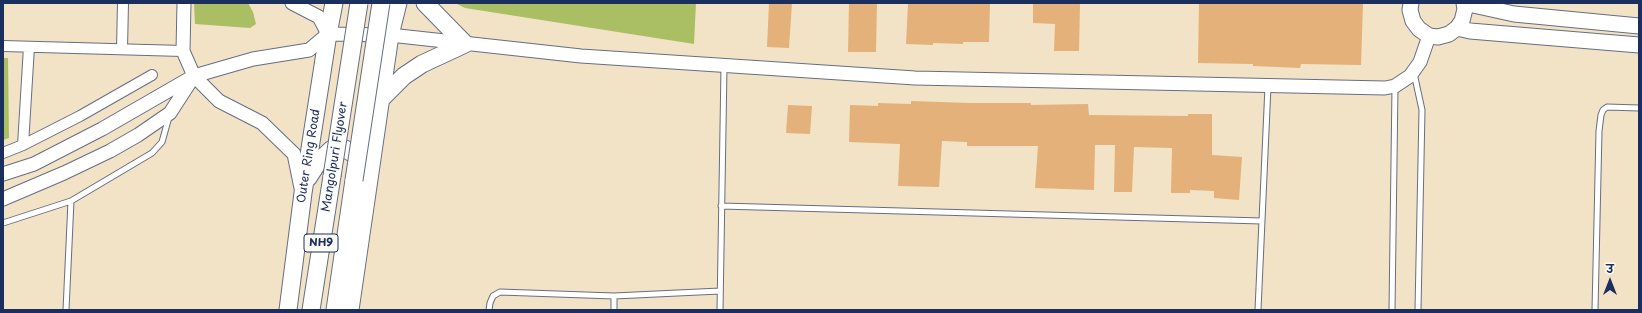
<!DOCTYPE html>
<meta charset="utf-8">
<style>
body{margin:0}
#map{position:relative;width:1642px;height:313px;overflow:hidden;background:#f2e3c6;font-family:"Playpen Sans","Playpen Sans Deva",sans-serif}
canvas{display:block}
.frame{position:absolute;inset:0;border:4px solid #1b2f5e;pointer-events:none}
.north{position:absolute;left:1590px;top:261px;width:40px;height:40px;-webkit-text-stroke:3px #fdfcf7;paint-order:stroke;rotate:0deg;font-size:11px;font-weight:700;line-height:16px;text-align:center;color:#1b2f5e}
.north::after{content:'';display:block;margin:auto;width:14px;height:18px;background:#1b2f5e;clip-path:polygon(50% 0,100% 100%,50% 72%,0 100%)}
</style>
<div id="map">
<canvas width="1642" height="313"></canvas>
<div class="frame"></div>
<div class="north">उ</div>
</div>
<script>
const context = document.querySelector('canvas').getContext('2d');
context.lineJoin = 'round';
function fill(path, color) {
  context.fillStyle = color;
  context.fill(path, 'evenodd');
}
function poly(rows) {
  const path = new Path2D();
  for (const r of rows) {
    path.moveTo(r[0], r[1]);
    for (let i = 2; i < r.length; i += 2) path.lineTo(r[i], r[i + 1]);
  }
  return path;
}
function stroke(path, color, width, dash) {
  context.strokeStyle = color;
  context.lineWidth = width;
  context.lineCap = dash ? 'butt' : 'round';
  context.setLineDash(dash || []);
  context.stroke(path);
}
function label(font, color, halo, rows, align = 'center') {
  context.font = font + ' "Playpen Sans",sans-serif';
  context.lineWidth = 3;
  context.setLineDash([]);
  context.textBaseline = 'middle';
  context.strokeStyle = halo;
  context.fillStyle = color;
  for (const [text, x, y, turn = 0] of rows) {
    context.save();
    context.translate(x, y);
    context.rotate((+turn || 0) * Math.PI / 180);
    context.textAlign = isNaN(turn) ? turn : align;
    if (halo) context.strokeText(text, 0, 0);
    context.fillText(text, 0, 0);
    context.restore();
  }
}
fill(poly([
 [194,3,248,3,253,12,256,24,250,28,195,24],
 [455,3,696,3,694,44,465,8],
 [3,58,8,58,9,138,3,140]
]), '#aabf63');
fill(poly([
 [769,3,792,3,789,48,767,47],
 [849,3,877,3,876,52,848,52],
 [908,3,990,3,989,42,963,42,963,44,933,43,933,45,906,44],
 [1033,3,1080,3,1079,51,1054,51,1055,24,1033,23],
 [1199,3,1363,3,1361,65,1301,64,1300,68,1253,66,1253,64,1198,63],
 [911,101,970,103,1031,103,1031,105,1088,104,1089,115,1188,116,1188,114,1212,114,1212,155,1242,157,1239,200,1214,198,1214,191,1190,190,1190,193,1171,193,1172,148,1134,147,1132,192,1114,192,1115,145,1095,145,1094,190,1035,188,1038,146,967,146,967,142,942,141,939,187,898,186,900,144,849,142,850,105,878,106,878,103,911,104],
 [788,105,812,106,810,134,786,133]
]), '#e3b179');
const service = poly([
 [1414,73,1422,110,1418,310],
 [721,206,1262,221],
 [3,223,71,201,152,153,162,142,169,117],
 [66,310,71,201],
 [489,310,490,303,493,296,500,292,614,296],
 [614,310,614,296,720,291],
 [720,310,724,67],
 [1258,310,1268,86],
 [1392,310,1395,87],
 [1595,310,1599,131,1601,115,1603,110,1607,107,1639,108]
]);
const minor = poly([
 [3,46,183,51],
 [122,49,123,3],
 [23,145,29,47],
 [3,153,23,145,80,116,152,75]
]);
const tertiary = poly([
 [184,3,183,51,194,76,219,101,262,123,294,154,301,188],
 [292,3,319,17,328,34],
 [328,34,390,35,581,56,915,78,1385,88,1395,86,1410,76,1420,62,1429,36],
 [3,174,34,164,102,129,194,76,253,59,309,50,328,34],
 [3,199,64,173,110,151,138,135,170,113,192,79]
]);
const secondary = poly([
 [1411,3,1410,10,1413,21,1419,29,1429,36,1438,37,1449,34,1457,28,1462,21,1465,9,1464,3],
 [1464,3,1514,14,1639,26],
 [1457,28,1470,31,1639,45]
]);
const primary = poly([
 [381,99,404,76,422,64,465,44,425,3],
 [308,178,319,161,332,149,345,149,354,154,363,161,366,167],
 [288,310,303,193,328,34,334,3],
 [350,310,390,35,398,3]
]);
const trunk = poly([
 [311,310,332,176],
 [335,310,354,180]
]);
stroke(service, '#666e82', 7);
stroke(minor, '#666e82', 12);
stroke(tertiary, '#666e82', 15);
stroke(secondary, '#666e82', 17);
stroke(primary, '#666e82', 19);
stroke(trunk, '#666e82', 19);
stroke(service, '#fff', 5);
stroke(minor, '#fff', 10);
stroke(tertiary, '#fff', 13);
stroke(secondary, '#fff', 15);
stroke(primary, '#fff', 17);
stroke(trunk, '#fff', 17);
const trunkBridge = poly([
 [332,176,359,3],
 [354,180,381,3]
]);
stroke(trunkBridge, '#666e82', 19, []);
stroke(trunkBridge, '#fff', 17);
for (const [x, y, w] of [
 [321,243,34]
]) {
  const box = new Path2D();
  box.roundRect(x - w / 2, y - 9, w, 18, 3);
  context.fillStyle = '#fdfcf7';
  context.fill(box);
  stroke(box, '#1b2f5e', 1);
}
label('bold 11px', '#1b2f5e', null, [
 ["NH9",321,243]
]);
label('12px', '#1b2f5e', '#fdfcf7', [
 ["Outer Ring Road",309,156,-81],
 ["Mangolpuri Flyover",335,157,-81]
]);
</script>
